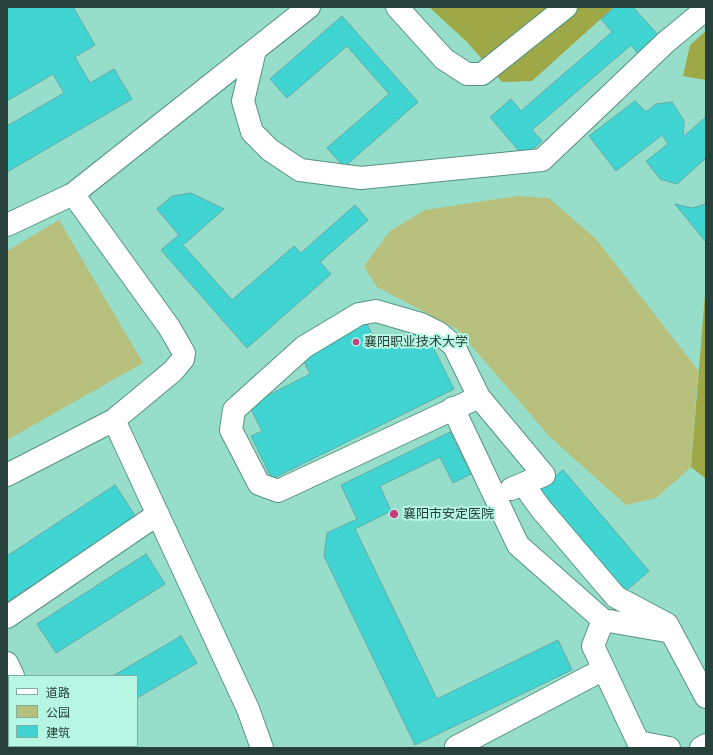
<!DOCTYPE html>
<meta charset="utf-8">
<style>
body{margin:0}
#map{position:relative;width:713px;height:755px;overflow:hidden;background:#a9e8d5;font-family:Raleway,"Noto Sans SC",sans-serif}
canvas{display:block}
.frame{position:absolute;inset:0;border:8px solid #27413a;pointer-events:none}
.legend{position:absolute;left:8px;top:675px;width:130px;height:72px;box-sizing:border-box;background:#b6f6e2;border:1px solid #7dae9f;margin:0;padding:5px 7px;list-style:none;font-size:12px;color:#27413a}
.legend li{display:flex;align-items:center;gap:8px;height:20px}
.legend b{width:20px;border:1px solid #7dae9f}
</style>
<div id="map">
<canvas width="713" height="755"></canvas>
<div class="frame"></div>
<ul class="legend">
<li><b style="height:5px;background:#fff"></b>道路</li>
<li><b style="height:11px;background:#b8c07d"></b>公园</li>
<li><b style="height:11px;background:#40d5d3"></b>建筑</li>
</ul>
</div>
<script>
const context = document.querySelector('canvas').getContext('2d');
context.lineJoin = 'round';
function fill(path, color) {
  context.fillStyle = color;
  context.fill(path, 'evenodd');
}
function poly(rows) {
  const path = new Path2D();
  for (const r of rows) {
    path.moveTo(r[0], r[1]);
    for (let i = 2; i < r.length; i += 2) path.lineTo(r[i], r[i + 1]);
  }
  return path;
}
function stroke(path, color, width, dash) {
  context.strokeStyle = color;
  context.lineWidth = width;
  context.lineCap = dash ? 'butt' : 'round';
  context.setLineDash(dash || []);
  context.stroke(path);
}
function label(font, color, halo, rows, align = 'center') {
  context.font = font + ' Raleway,"Noto Sans SC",sans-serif';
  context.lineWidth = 4;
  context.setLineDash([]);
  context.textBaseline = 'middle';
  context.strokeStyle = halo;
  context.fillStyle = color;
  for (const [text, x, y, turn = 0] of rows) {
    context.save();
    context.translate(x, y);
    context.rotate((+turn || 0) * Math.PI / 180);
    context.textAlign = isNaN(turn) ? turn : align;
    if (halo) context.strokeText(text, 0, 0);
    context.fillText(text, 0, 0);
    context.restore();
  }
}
fill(poly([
 [7,7,706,7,706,748,7,748],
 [9,676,137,676,137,746,9,746]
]), '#96dec9');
fill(poly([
 [517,196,549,198,596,239,698,370,691,467,656,498,626,505,550,437,457,329,377,287,364,266,390,231,425,210],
 [59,220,143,363,7,440,7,251]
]), '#b8c07d');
fill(poly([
 [429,7,614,7,532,81,502,82,467,42],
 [706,31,706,80,683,76,690,45],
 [706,282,706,479,691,467]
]), '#9fa847');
const building = poly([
 [7,7,73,7,95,45,75,57,90,83,114,69,132,99,7,172,7,126,64,93,53,74,7,101,7,7],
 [615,7,633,7,661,38,640,56,631,45,532,130,542,141,524,157,490,117,511,99,521,111,612,32,601,19,615,7],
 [342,16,418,102,344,167,327,148,389,94,347,46,287,98,270,79,342,16],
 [635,101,646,112,656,104,672,102,684,121,683,137,706,117,706,158,677,184,660,179,646,161,668,144,662,135,616,171,589,136,635,101],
 [191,193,224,209,183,245,232,300,294,246,301,253,355,205,368,220,320,262,331,274,247,348,161,250,179,235,157,209,172,196,191,193],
 [675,204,692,208,706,204,706,242,675,204],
 [365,320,379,348,423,327,454,389,272,479,251,436,262,431,249,405,310,374,300,353,365,320],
 [450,432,471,474,453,483,440,457,380,486,391,511,355,529,437,699,558,640,572,670,415,745,324,556,327,533,357,519,341,485,450,432],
 [563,470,649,571,620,596,534,494,563,470],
 [115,485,136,517,7,602,7,556,115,485],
 [146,554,165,584,56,653,37,624,146,554],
 [181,636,197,663,137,698,137,676,113,676,181,636],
 [7,720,9,723,9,746,7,747,7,720]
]);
fill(building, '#40d5d3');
stroke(building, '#65aaa8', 1);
const minor = poly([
 [397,7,444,59,467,74,482,74,566,7],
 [255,50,243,101,252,132,270,150,300,170,361,178,542,160,666,42,706,9],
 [7,225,73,194,309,7],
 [376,311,421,324,439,333,454,346,479,397,278,491,259,484,231,430,234,410,304,347,359,314,376,311],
 [479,397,544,475,511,489],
 [453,408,518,545,603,620,593,646,641,748],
 [114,420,248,709,262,748],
 [7,475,114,420,173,371,183,359,184,353,169,327,73,194],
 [523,484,541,509,616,597,667,624,706,697],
 [7,617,158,514],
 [603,620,666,631],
 [7,663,13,676],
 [638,742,669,748],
 [47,746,48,748],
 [457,748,456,747,604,669],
 [701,748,706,745]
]);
stroke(minor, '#569382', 24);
stroke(minor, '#fff', 22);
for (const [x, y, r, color] of [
 [356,342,4,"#c54081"],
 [394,514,5,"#c54081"]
]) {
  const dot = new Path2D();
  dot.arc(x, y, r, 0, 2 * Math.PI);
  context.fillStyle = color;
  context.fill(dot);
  stroke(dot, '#b6f6e2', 1.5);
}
label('13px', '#27413a', '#b6f6e2', [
 ["襄阳职业技术大学",364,342],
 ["襄阳市安定医院",403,514]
], 'left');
</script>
